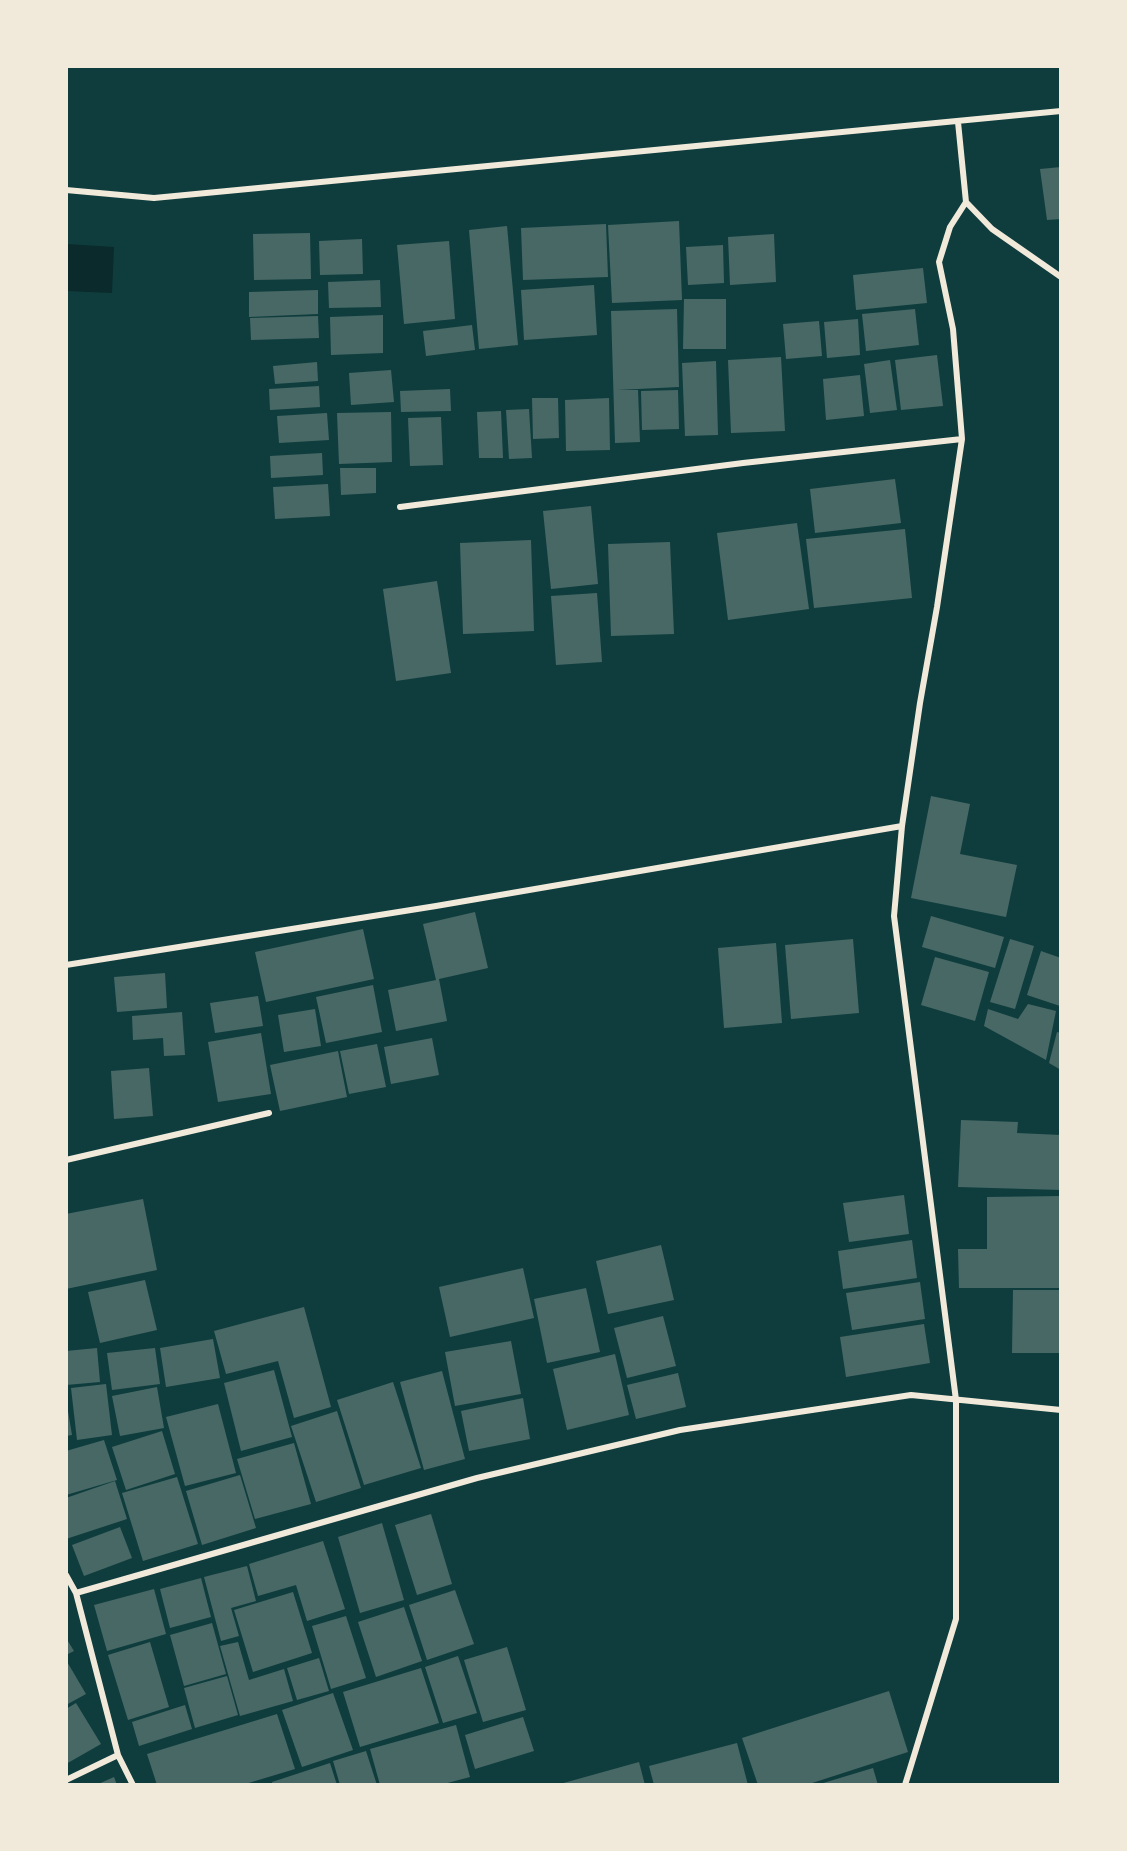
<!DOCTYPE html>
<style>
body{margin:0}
#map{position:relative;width:1127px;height:1851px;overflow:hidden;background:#0f3d3e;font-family:Commissioner,sans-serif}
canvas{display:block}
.frame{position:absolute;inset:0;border:68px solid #f1e9da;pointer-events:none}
</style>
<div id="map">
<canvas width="1127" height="1851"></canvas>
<div class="frame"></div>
</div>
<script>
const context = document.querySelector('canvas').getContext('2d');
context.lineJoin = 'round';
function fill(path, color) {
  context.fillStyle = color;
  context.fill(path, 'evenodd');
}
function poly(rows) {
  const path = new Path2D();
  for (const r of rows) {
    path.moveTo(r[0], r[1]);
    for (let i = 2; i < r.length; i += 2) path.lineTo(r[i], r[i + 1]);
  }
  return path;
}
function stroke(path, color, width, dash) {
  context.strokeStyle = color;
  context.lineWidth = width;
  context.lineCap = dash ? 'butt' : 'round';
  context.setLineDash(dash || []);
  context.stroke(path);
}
fill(poly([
 [66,244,114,247,112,293,66,291]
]), '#0a2a2b');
fill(poly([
 [1061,167,1061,219,1047,220,1040,169],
 [679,221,682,300,612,303,608,225],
 [606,224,608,277,523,280,521,228],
 [507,226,518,345,479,349,469,230],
 [310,233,311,279,254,280,253,234],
 [774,234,776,282,730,285,728,237],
 [362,239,363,274,320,275,319,241],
 [449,241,455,319,404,324,397,245],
 [723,245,724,283,688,285,686,247],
 [923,268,927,303,856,310,853,275],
 [380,280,381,307,329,308,328,282],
 [594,285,597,335,524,340,521,290],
 [318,290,318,314,249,317,249,292],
 [684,299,726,299,726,349,683,349],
 [677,309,679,387,617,390,638,390,640,442,615,443,611,311],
 [915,309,919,345,866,351,862,314],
 [383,315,383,353,331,355,330,317],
 [318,316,319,338,251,340,250,318],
 [858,319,860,355,827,358,824,322],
 [819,321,822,356,786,359,783,324],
 [472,325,475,350,426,356,423,331],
 [937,355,943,406,901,410,895,360],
 [781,357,785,431,731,433,728,360],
 [890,360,897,410,870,413,864,364],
 [716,361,718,435,685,436,682,363],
 [317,362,318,381,275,384,273,366],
 [391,370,394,402,351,405,349,373],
 [860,375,864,416,826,420,823,379],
 [319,386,320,407,270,410,269,389],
 [450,389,451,411,401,412,400,391],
 [678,390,679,429,642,430,641,391],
 [532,398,558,398,559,438,533,439],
 [609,398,610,450,566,451,565,400],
 [529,409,532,458,509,459,506,410],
 [501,411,503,458,479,458,477,412],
 [391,412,392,462,339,464,337,413],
 [327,413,329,440,279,443,277,416],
 [441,417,443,465,410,466,408,418],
 [322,453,323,475,271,478,270,456],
 [340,468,376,468,376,493,341,495],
 [895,479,901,523,815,533,810,489],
 [328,484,330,516,275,519,273,487],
 [591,506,598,584,551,589,543,511],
 [797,523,809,609,728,620,717,533],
 [905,529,912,598,814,608,806,539],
 [531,540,534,631,463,634,460,543],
 [670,542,674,634,611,636,608,544],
 [437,581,451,673,396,681,383,589],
 [597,593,602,662,556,665,551,596],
 [931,796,970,804,960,854,1017,865,1006,917,911,898],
 [475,912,488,968,439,979,447,1021,396,1031,388,990,436,980,423,924],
 [931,916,1004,937,995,968,922,947],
 [363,929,374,979,266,1002,255,952],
 [853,939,859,1013,791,1019,785,945],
 [1010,939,1034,946,1015,1009,990,1002],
 [776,943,782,1023,724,1028,718,948],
 [1041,951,1061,958,1060,1006,1027,995],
 [935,957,989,972,975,1021,921,1005],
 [165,973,167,1008,117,1012,114,977],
 [373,985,382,1032,326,1043,316,997],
 [258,996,263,1026,215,1033,210,1003],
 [1028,1004,1056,1011,1046,1060,984,1026,988,1009,1018,1019],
 [315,1009,321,1046,284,1052,278,1015],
 [182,1012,185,1055,164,1056,163,1038,133,1040,132,1016],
 [1057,1032,1061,1033,1061,1070,1049,1063],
 [261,1033,271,1094,218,1102,208,1042],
 [432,1038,439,1075,391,1084,384,1047],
 [377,1044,386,1087,349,1094,340,1051],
 [338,1051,347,1097,280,1111,270,1065],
 [149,1068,153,1116,114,1119,111,1071],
 [961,1120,1018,1122,1017,1133,1061,1135,1061,1190,958,1187],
 [904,1195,909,1234,849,1242,843,1203],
 [1061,1196,1061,1288,959,1288,958,1249,987,1249,987,1197],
 [143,1199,157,1270,66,1289,66,1214],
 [912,1240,917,1278,843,1289,838,1251],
 [661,1245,674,1300,608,1314,596,1261],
 [523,1268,534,1318,450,1337,439,1287],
 [145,1280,157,1330,100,1343,88,1292],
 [920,1282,925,1319,852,1330,846,1293],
 [586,1288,600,1352,547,1363,534,1299],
 [1013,1290,1061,1290,1061,1353,1012,1353],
 [304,1307,331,1407,294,1418,278,1361,226,1374,214,1331],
 [663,1316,676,1366,627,1378,614,1328],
 [924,1324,930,1363,846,1377,840,1337],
 [213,1339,220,1378,166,1387,160,1348],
 [511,1341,521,1394,455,1406,445,1352],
 [97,1348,100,1382,66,1385,66,1351],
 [155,1348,160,1384,112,1390,107,1353],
 [615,1354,629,1415,567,1430,553,1369],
 [274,1370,292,1437,241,1451,224,1383],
 [442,1371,465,1459,424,1470,400,1382],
 [678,1373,686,1407,636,1419,627,1385],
 [393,1382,421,1468,364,1485,337,1400],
 [106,1384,112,1435,77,1440,71,1388],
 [157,1387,164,1428,120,1436,112,1396],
 [523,1398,530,1439,469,1451,461,1411],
 [66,1399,72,1435,66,1436],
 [218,1404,236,1473,185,1486,166,1417],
 [337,1411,361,1488,316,1502,291,1426],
 [162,1431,175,1474,126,1490,112,1447],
 [104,1440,117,1480,66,1495,66,1451],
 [294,1443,311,1504,255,1519,237,1459],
 [240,1475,256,1528,202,1545,186,1491],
 [177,1477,198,1544,143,1561,122,1493],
 [115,1481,127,1519,66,1539,66,1498],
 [431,1514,452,1584,417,1595,395,1525],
 [382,1523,404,1600,360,1613,338,1537],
 [120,1527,132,1558,84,1576,72,1545],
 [323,1541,345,1609,307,1621,296,1585,258,1596,249,1564],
 [247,1566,256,1601,231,1608,239,1636,221,1641,204,1577],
 [201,1578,211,1617,170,1628,160,1589],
 [154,1589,166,1634,107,1651,94,1605],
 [455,1590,474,1644,427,1660,409,1605],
 [293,1592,312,1653,253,1672,234,1610],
 [404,1607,422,1661,376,1677,358,1622],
 [346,1616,366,1678,331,1689,312,1626],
 [212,1623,226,1674,184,1686,170,1635],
 [66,1638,74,1651,66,1655],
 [150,1642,169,1707,128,1720,108,1655],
 [238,1642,249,1680,284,1669,293,1701,240,1716,220,1646],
 [507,1647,526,1710,483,1722,464,1660],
 [458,1656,477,1713,443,1723,425,1667],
 [319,1658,329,1691,297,1700,287,1668],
 [66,1660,86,1694,66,1705],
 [421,1668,439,1723,360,1747,343,1692],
 [227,1676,238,1715,195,1728,184,1688],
 [889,1691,908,1752,806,1785,758,1785,742,1738],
 [333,1693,353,1750,302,1767,282,1710],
 [76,1703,101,1744,66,1764,66,1709],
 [185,1705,192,1729,139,1746,132,1722],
 [277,1714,295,1769,242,1785,157,1785,147,1754],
 [523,1717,534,1751,475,1769,465,1735],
 [456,1725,470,1777,440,1785,380,1785,370,1749],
 [737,1743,748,1785,654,1785,649,1766],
 [366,1751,377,1785,340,1785,333,1761],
 [639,1762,645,1785,560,1785,560,1784],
 [330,1763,337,1785,273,1785,272,1782],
 [873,1768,878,1785,820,1785,820,1784],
 [114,1777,117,1785,96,1785]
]), '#486865');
stroke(poly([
 [958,122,966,202,992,229,1061,277],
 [66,190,154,198,1061,111],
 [400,507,743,463,962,439],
 [66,965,436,906,902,826],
 [66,1160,269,1113],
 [66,1575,76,1593],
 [66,1780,118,1755],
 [133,1785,118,1755,76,1593,477,1478,680,1430,911,1395,1061,1410],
 [905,1785,956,1619,956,1400,894,916,902,826,920,703,937,607,962,439,953,329,939,262,950,227,966,202]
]), '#f1e9da', 6);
</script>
